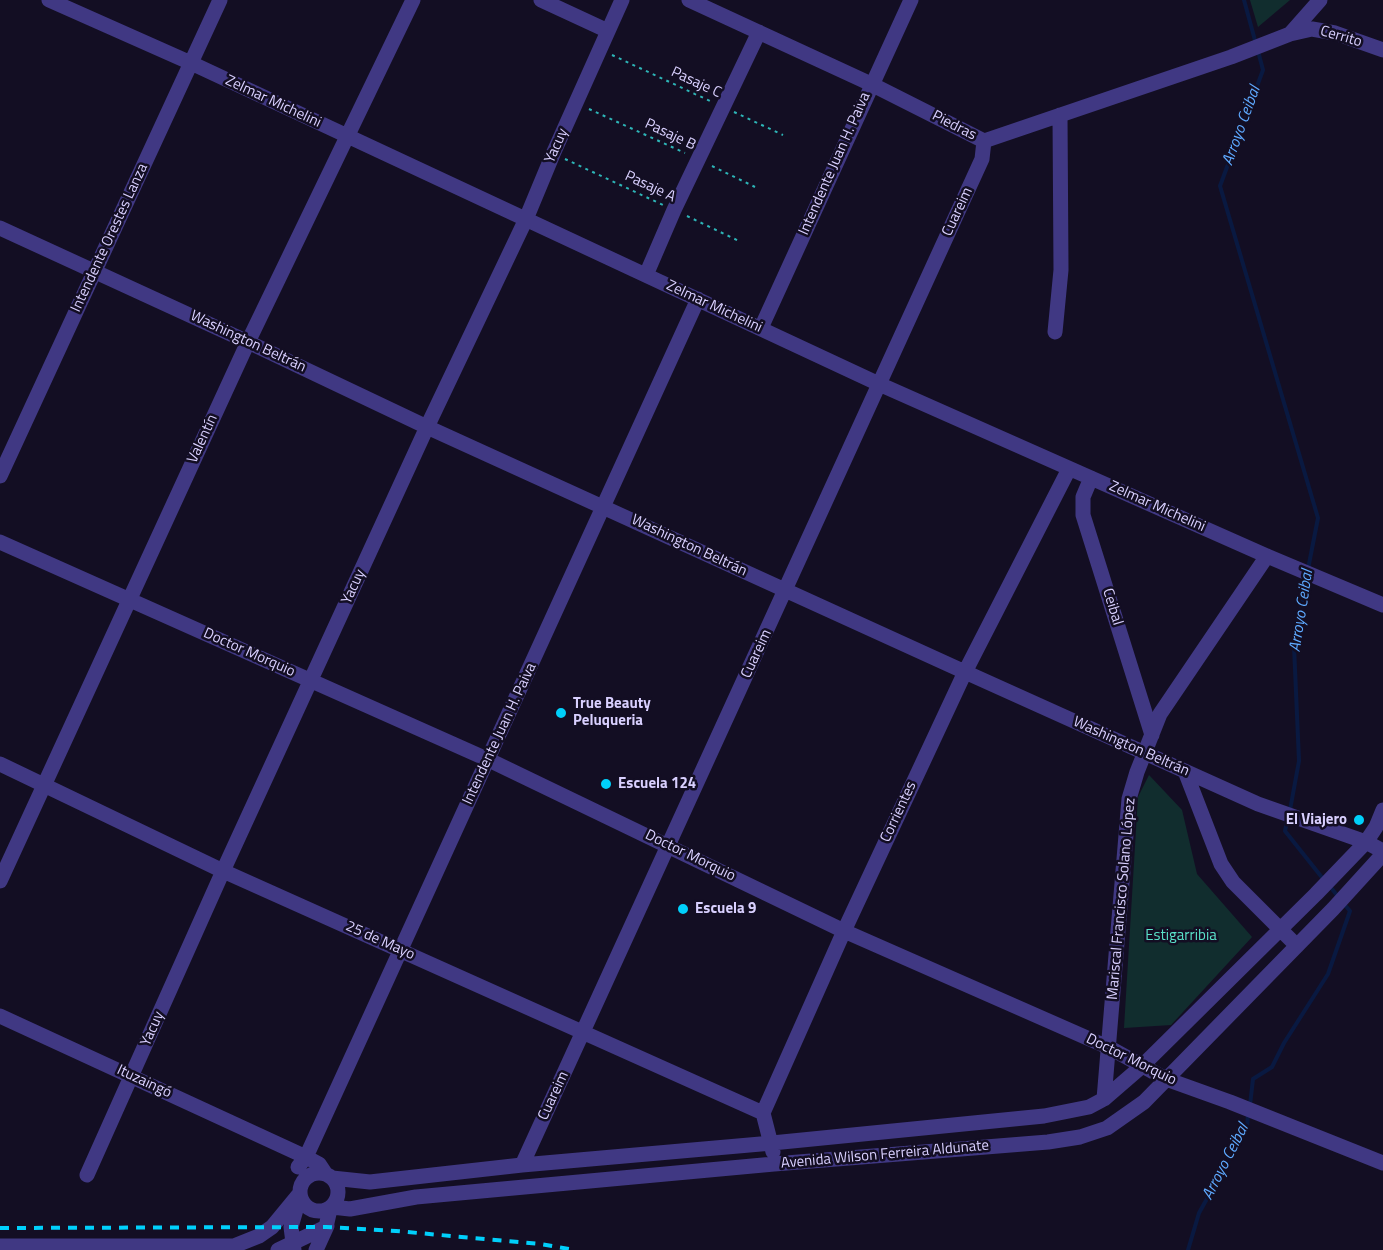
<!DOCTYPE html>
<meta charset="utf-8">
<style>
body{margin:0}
canvas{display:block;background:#130e23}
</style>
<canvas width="1383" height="1250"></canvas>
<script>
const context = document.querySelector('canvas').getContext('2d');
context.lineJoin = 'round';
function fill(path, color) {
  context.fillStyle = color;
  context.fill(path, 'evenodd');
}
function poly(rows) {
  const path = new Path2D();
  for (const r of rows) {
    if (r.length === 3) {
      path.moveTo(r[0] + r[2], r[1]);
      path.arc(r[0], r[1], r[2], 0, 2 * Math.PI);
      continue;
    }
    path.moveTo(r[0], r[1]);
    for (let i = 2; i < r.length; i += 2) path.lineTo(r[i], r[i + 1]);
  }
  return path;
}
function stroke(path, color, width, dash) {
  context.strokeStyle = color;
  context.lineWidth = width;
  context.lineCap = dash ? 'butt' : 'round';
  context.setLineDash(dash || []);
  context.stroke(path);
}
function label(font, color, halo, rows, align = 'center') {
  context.font = font + ' "Titillium Web",sans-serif';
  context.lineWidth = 5;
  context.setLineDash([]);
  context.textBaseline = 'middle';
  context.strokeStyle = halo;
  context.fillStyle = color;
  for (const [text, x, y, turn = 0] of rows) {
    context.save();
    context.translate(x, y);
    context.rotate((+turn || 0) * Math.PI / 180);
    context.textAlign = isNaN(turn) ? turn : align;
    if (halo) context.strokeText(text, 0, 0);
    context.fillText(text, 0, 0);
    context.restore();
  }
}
fill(poly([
 [1250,0,1290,0,1258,27],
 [1149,775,1182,810,1197,874,1252,937,1171,1025,1124,1028,1138,797]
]), '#112d2e');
stroke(poly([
 [1244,0,1256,44],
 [1258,51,1263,70,1220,186,1318,518,1308,569],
 [1290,810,1299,761,1294,646,1307,577],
 [1288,817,1285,831,1324,880],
 [1329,885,1339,898],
 [1250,1105,1253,1079,1272,1067,1284,1043,1328,974,1350,911,1344,904],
 [1188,1250,1199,1213,1247,1127,1248,1115]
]), '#091941', 4);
stroke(poly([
 [612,55,710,101],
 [589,109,685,153],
 [734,112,783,135],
 [565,159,663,205],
 [712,166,755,187],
 [687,216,739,241]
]), '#2db5b7', 2, [3, 4.5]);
stroke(poly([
 [49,0,191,63,879,384,1267,556,1383,605],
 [541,0,608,31],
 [689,0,871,84,984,141,1231,57,1290,34,1312,29,1335,33,1383,50],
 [1290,34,1320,0],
 [0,228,248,342,427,427,965,672,1258,804,1366,842,1383,851],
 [646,275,674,210,759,32],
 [761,328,911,0],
 [1055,332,1061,270,1060,115],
 [0,476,220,0],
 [1091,478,1083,497,1083,515,1152,735],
 [0,542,489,760,844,931,1110,1048,1166,1079,1230,1102,1383,1163],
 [0,764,223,871,763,1113],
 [1185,771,1221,864,1233,882,1297,946],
 [0,881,248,342,413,0],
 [0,1016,306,1157,319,1164,325,1173],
 [1104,1099,1129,799,1137,772,1160,714,1267,556],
 [773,1152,763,1113,844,931,965,672,1069,469],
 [522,1165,982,159,984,141],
 [298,1167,306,1157,698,299],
 [319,1192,19],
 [87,1175,223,871,427,427,526,219,553,154,622,0],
 [332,1178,370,1182,522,1165,772,1143,1044,1116,1089,1107,1104,1099,1141,1067,1316,894,1366,842,1376,827,1383,810],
 [332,1207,350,1209,416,1197,774,1164,1048,1142,1080,1137,1107,1128,1144,1102,1333,909,1383,854],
 [0,1246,234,1246,259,1236,272,1227,300,1193],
 [278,1250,326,1227,330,1209],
 [294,1250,291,1227,300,1196],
 [316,1250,327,1226]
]), '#403883', 15);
stroke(poly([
 [0,1228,326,1227,396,1231,540,1244,575,1250]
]), '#00d0fb', 4, [9, 8]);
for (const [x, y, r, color] of [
 [561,713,6,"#00d0fb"],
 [606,784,6,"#00d0fb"],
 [1359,820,6,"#00d0fb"],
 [683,909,6,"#00d0fb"]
]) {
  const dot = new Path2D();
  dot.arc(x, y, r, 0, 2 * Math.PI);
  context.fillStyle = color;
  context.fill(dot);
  stroke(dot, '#130e23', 2);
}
label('15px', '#d9d0ff', '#130e23', [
 ["Cerrito",1341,37,16],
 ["Pasaje C",696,83,25],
 ["Zelmar Michelini",273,102,25],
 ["Piedras",954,126,27],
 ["Pasaje B",670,135,25],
 ["Yacuy",557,146,-66],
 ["Intendente Juan H. Paiva",835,164,-66],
 ["Pasaje A",650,187,25],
 ["Cuareim",958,212,-65],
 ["Intendente Orestes Lanza",110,238,-65],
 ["Zelmar Michelini",714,307,25],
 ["Washington Beltrán",248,342,25],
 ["Valentín",203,439,-65],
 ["Zelmar Michelini",1157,507,24],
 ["Washington Beltrán",689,546,25],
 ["Yacuy",354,587,-65],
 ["Ceibal",1112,607,73],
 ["Doctor Morquio",249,653,24],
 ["Cuareim",757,654,-65],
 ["Intendente Juan H. Paiva",500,734,-65],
 ["Washington Beltrán",1131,747,24],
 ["Corrientes",899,812,-65],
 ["Doctor Morquio",690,856,26],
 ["Mariscal Francisco Solano López",1122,899,-85],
 ["25 de Mayo",380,941,24],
 ["Yacuy",153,1029,-66],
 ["Doctor Morquio",1131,1060,26],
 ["Ituzaingó",144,1082,25],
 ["Cuareim",554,1096,-65],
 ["Avenida Wilson Ferreira Aldunate",885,1155,-5]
]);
label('bold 15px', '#d9d0ff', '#130e23', [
 ["True Beauty",573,704],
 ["Peluqueria",573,721],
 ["Escuela 124",618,784],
 ["El Viajero",1347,820,"right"],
 ["Escuela 9",695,909]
], 'left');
label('15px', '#5ae1c9', '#130e23', [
 ["Estigarribia",1181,936]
]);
label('italic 16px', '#5ea9ff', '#130e23', [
 ["Arroyo Ceibal",1242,126,-70],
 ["Arroyo Ceibal",1302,611,-81],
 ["Arroyo Ceibal",1226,1162,-63]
]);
</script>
